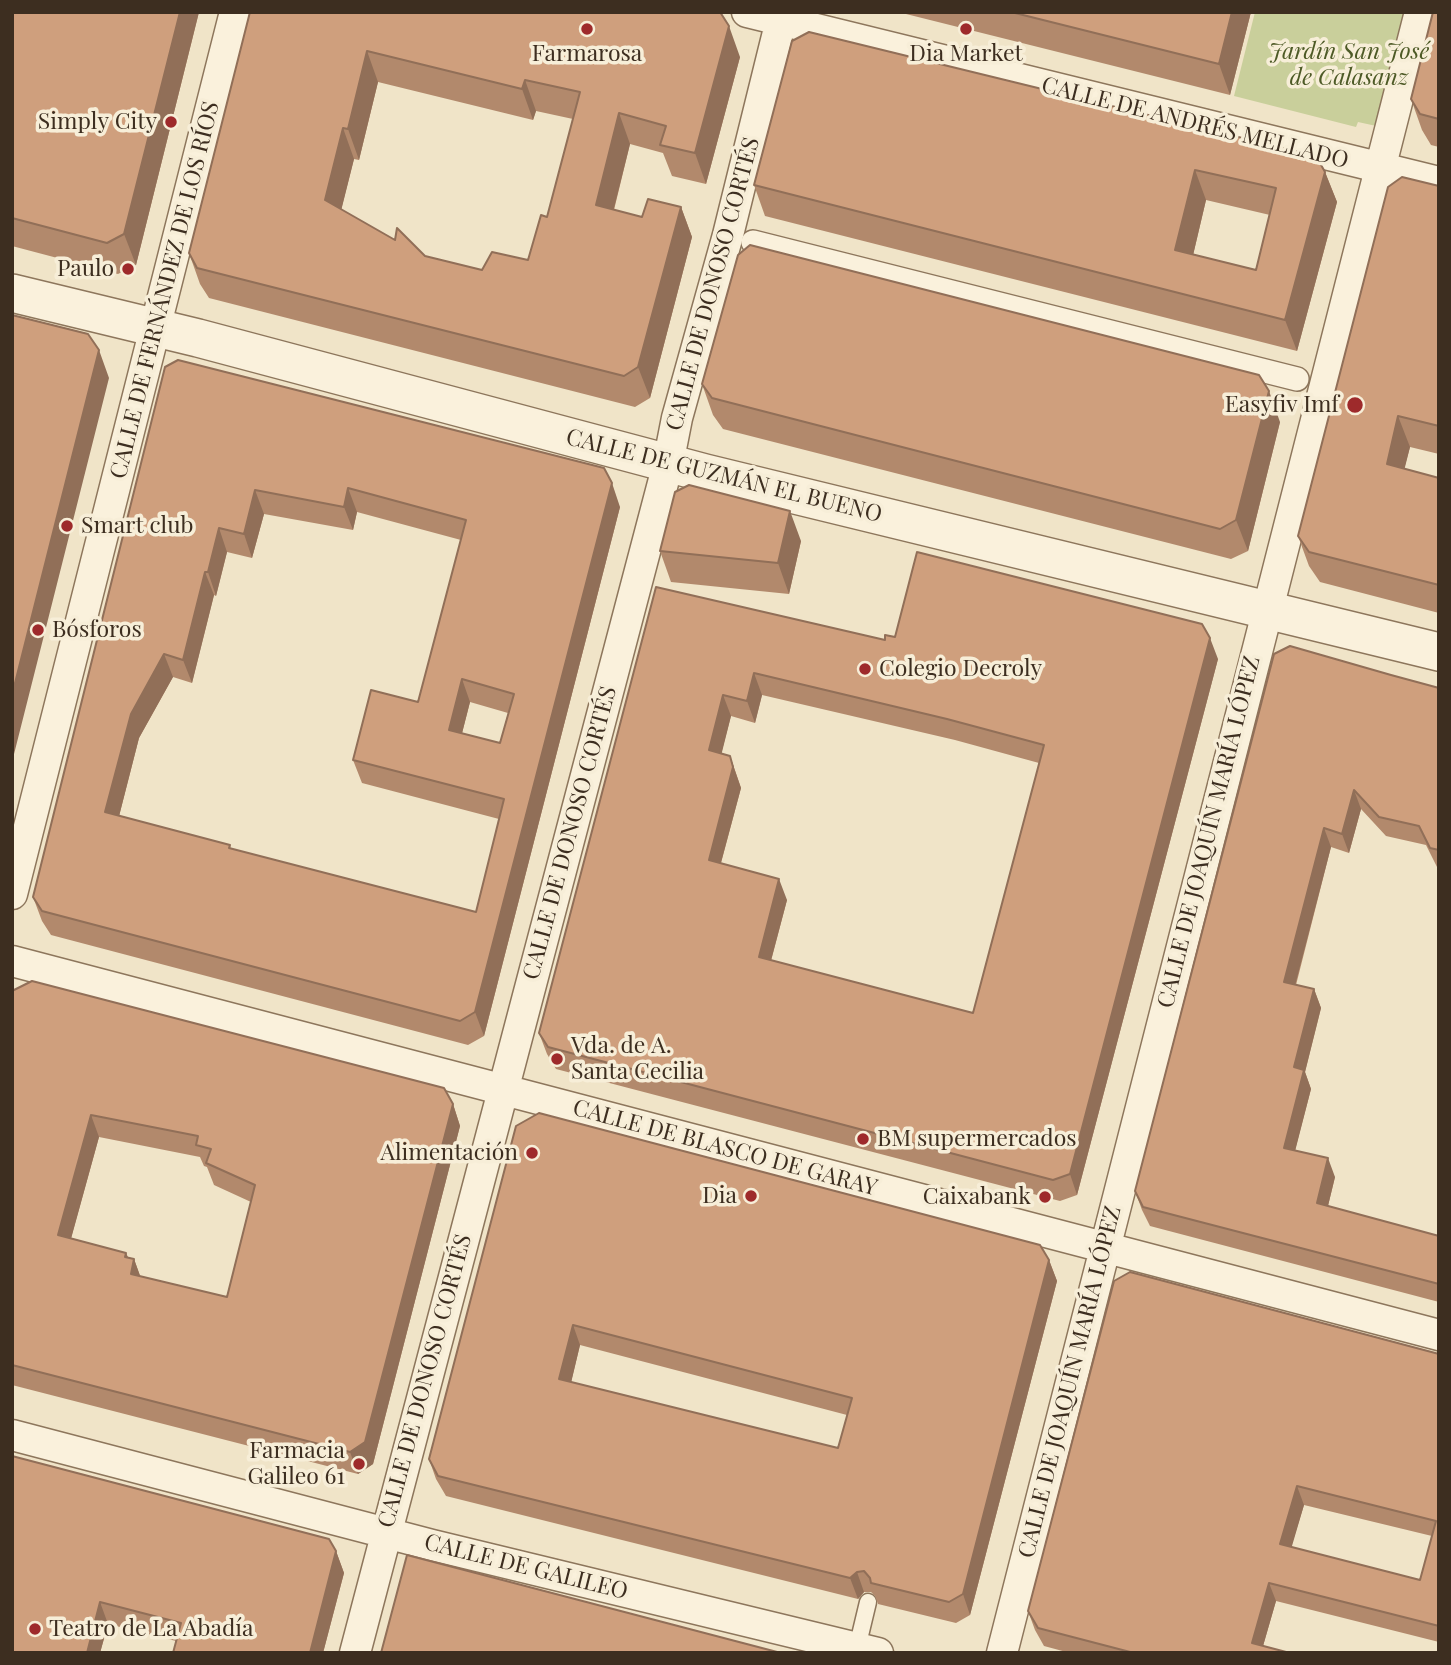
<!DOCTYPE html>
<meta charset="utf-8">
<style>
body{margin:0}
#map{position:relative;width:1451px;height:1665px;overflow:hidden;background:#f0e4c8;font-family:"Playfair Display",serif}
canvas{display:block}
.frame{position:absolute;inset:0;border:14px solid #3d2e20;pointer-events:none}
</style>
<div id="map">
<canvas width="1451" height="1665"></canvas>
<div class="frame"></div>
</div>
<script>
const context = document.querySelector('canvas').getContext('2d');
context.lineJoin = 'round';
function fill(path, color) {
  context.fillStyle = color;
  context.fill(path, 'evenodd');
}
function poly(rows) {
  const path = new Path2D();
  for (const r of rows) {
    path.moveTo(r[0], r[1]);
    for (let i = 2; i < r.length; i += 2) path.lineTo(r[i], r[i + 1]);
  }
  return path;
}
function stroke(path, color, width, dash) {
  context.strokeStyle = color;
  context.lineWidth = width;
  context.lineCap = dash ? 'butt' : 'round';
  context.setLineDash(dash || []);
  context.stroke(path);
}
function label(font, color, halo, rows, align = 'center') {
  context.font = font + ' "Playfair Display",serif';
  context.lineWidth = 7;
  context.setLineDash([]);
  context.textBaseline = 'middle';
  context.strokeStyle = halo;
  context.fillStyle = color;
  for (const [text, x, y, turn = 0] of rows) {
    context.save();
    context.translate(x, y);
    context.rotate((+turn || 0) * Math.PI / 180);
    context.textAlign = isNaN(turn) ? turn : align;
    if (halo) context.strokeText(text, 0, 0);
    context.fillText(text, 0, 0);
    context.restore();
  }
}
fill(poly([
 [1255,12,1420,12,1390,129,1358,122,1356,127,1234,96]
]), '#c9cf9b');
const service = poly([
 [857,1648,868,1602]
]);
const pedestrian = poly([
 [753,242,1297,379]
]);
const minor = poly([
 [747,12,1439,182],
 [12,894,235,12],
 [12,961,1439,1335],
 [12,1435,432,1545,878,1653],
 [355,1653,668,464,677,418,728,235,783,12],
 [1002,1653,1420,12]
]);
const tertiary = poly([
 [12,293,198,338,705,473,1439,652]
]);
stroke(service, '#8d765c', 19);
stroke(pedestrian, '#8d765c', 26);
stroke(minor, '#8d765c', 33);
stroke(tertiary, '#8d765c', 40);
stroke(service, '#faf1dc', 16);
stroke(pedestrian, '#faf1dc', 23);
stroke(minor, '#faf1dc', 30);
stroke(tertiary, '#faf1dc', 37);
fill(poly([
 [12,12,199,12,136,265,118,274,12,246],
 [250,12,740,57,706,184,672,176,663,153,630,144,614,210,642,217,681,207,692,237,650,398,635,407,209,298,200,284,189,253],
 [378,82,533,120,536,111,573,119,547,217,528,260,482,270,425,256,341,210,354,159,359,160],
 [898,12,1251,12,1230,95],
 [1439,12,1439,147,1431,145,1422,130,1411,99],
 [792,41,1325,172,1337,202,1297,351,765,216,754,185],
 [1206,200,1270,215,1256,270,1193,255],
 [1439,186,1439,454,1410,447,1404,469,1439,478,1439,613,1320,582,1309,566,1298,536],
 [165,367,620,507,484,1036,468,1045,51,935,42,921,33,897],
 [357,512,461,540,418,702,353,760,362,783,499,819,476,912,231,849,230,845,119,816,139,738,173,677,192,683,214,595,216,596,227,552,252,558,264,514,353,530],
 [470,702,508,713,500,743,462,733],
 [702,384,1280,422,1248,551,1231,559,723,429,713,415],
 [801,541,789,594,671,582,660,551],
 [656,587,885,640,895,637,1218,659,1077,1195,1060,1201,556,1069,547,1054,539,1033],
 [762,695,955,740,1039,763,973,1013,771,961,787,900,721,863,741,788,730,756,721,754,731,716,755,723],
 [1391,675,1439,688,1439,868,1437,867,1426,845,1386,836,1361,809,1349,853,1331,847,1296,985,1314,989,1321,1008,1305,1072,1311,1089,1295,1150,1335,1177,1328,1206,1439,1236,1439,1302,1150,1226,1142,1210,1135,1191],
 [12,991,453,1104,460,1126,373,1464,358,1474,12,1385],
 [99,1137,200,1157,204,1166,207,1167,214,1185,251,1202,227,1297,140,1276,134,1259,128,1257,126,1253,71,1238],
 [516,1126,1049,1260,1057,1281,970,1615,956,1623,878,1604,875,1596,871,1592,864,1592,858,1599,446,1496,436,1479,429,1459],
 [580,1345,847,1415,838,1448,571,1382],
 [1439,1354,1439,1642,1276,1601,1263,1646,1290,1653,1070,1653,1044,1646,1035,1630,1028,1611],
 [1304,1505,1432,1536,1420,1580,1291,1547],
 [12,1456,336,1551,344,1573,323,1653,173,1653,176,1641,108,1624,100,1653,12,1653]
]), '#b2896c');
fill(poly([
 [180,12,199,12,136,265,124,234],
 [1232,12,1251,12,1230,95,1219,64],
 [729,26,740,57,706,184,695,153],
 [367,51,378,82,359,160,348,129],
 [525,80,536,111,533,120,522,89],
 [619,113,630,144,607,236,596,205],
 [343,128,354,159,336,231,325,200],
 [1195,170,1206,200,1187,281,1175,250],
 [1325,172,1337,202,1297,351,1285,320],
 [681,207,692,237,650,398,638,367],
 [99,350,109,378,12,762,12,695],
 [1269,391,1280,422,1248,551,1236,520],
 [1398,416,1410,447,1398,495,1387,464],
 [612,483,620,507,484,1036,475,1012],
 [348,488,357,512,353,530,344,507],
 [255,490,264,514,252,558,244,534],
 [790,511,801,541,789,594,778,563],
 [219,528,227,552,216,596,208,572],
 [205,572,214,595,192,683,183,660],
 [1210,638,1218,659,1077,1195,1070,1174],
 [164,654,173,677,139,738,114,836,105,812,131,714],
 [754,673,762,695,755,723,747,701],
 [462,679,470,702,457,753,449,730],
 [723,695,731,716,717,772,709,750],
 [730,756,741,788,716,881,709,860],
 [1354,790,1361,809,1349,853,1342,834],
 [1324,828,1331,847,1291,1001,1284,982],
 [779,879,787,900,766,979,759,957],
 [1314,989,1321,1008,1305,1072,1311,1089,1291,1167,1284,1148,1294,1067],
 [453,1104,460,1126,373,1464,358,1474,350,1452],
 [91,1115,99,1137,66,1257,58,1235],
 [1328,1158,1335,1177,1324,1222,1317,1203],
 [126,1253,132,1269,134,1259,142,1281,139,1295,125,1257],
 [1049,1260,1057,1281,970,1615,963,1594],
 [573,1325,580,1345,567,1400,559,1379],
 [1297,1486,1304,1505,1287,1563,1280,1544],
 [336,1551,344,1573,323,1653,310,1653],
 [857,1572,864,1592,858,1599,850,1578],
 [1269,1583,1276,1601,1261,1653,1252,1643],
 [100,1602,108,1624,100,1653,87,1653]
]), '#916f58');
const building = poly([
 [12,12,180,12,124,234,107,243,12,218,12,12],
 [250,12,720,12,729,26,695,153,660,145,666,126,619,113,596,205,642,217,648,199,681,207,638,367,624,376,197,268,189,253,250,12],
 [367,51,522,89,525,80,580,92,547,217,541,215,528,260,492,252,482,270,425,256,397,228,395,240,325,200,343,128,348,129,367,51],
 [1011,12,1232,12,1219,64,1011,12],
 [1433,12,1439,12,1439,119,1420,114,1411,99,1433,12],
 [809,32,1316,156,1325,172,1285,320,754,185,792,41,809,32],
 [1195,170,1276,188,1256,270,1175,250,1195,170],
 [1402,177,1439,186,1439,426,1398,416,1387,464,1439,478,1439,585,1309,552,1298,536,1388,187,1402,177],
 [750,245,1259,375,1269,391,1236,520,1220,529,712,398,702,384,738,255,750,245],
 [12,315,88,334,99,350,12,695,12,315],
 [178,360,604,468,612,483,475,1012,460,1021,42,911,33,897,165,367,178,360],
 [348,488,466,520,418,702,371,690,353,760,504,799,476,912,229,848,230,845,105,812,131,714,164,654,183,660,205,572,208,572,219,528,244,534,255,490,344,507,348,488],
 [462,679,514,694,500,743,449,730,462,679],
 [689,485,790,511,778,563,660,551,675,492,689,485],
 [917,552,1202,624,1210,638,1070,1174,1053,1180,548,1047,539,1033,656,587,885,640,885,635,895,637,917,552],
 [754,673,947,719,1044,745,973,1013,759,957,779,879,709,860,733,767,730,756,709,750,723,695,747,701,754,673],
 [1290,646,1391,675,1439,688,1439,850,1430,848,1419,826,1379,817,1354,790,1342,834,1324,828,1284,982,1314,989,1294,1067,1304,1070,1284,1148,1328,1158,1317,1203,1439,1236,1439,1284,1143,1207,1135,1191,1274,654,1290,646],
 [32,981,444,1088,453,1104,365,1442,350,1452,12,1365,12,991,32,981],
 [91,1115,198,1136,196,1145,211,1149,206,1163,255,1185,227,1297,131,1274,134,1259,125,1257,126,1253,58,1235,91,1115],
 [539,1113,1040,1245,1049,1260,963,1594,949,1602,871,1583,870,1578,864,1571,857,1572,850,1578,438,1476,429,1459,516,1126,539,1113],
 [573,1325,852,1398,838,1448,559,1379,573,1325],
 [1130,1272,1439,1354,1439,1626,1269,1583,1252,1643,1290,1653,1134,1653,1038,1628,1028,1611,1114,1281,1130,1272],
 [1297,1486,1436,1521,1420,1580,1280,1544,1297,1486],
 [12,1456,329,1539,336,1551,310,1653,173,1653,181,1623,100,1602,87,1653,12,1653,12,1456],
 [407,1555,781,1653,381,1653,407,1555]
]);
fill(building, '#cf9f7d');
stroke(building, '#916f58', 2);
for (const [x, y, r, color] of [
 [587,29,7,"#9e2a2b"],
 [966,29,7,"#9e2a2b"],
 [171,122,7,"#9e2a2b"],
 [128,269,7,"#9e2a2b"],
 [1355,405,9,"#9e2a2b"],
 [67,526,7,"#9e2a2b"],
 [38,630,7,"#9e2a2b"],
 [865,669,7,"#9e2a2b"],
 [557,1059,7,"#9e2a2b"],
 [863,1139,7,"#9e2a2b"],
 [532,1153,7,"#9e2a2b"],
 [751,1196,7,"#9e2a2b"],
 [1045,1197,7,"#9e2a2b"],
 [359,1464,7,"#9e2a2b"],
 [35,1629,7,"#9e2a2b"]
]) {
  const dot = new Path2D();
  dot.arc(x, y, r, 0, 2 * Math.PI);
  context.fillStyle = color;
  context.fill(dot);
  stroke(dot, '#f7eed8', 2.5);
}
label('italic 23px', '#4d5a26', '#f7eed8', [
 ["Jardín San José",1349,52],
 ["de Calasanz",1349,78]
]);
label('23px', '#3d2e20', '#f7eed8', [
 ["Farmarosa",587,54,"center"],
 ["Dia Market",966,54,"center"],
 ["Simply City",157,122],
 ["Paulo",114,269],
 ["Easyfiv Imf",1339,405],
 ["Smart club",81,526,"left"],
 ["Bósforos",52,630,"left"],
 ["Colegio Decroly",879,669,"left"],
 ["Vda. de A.",571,1046,"left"],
 ["Santa Cecilia",571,1072,"left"],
 ["BM supermercados",877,1139,"left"],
 ["Alimentación",518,1153],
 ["Dia",737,1196],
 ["Caixabank",1031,1197],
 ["Farmacia",345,1451],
 ["Galileo 61",345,1477],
 ["Teatro de La Abadía",49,1629,"left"]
], 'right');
label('23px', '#3d2e20', '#f7eed8', [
 ["CALLE DE ANDRÉS MELLADO",1195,123,14],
 ["CALLE DE DONOSO CORTÉS",713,284,-75],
 ["CALLE DE FERNÁNDEZ DE LOS RÍOS",165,290,-76],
 ["CALLE DE GUZMÁN EL BUENO",724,476,14],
 ["CALLE DE JOAQUÍN MARÍA LÓPEZ",1209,832,-76],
 ["CALLE DE DONOSO CORTÉS",570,833,-75],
 ["CALLE DE BLASCO DE GARAY",725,1148,15],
 ["CALLE DE DONOSO CORTÉS",425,1381,-75],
 ["CALLE DE JOAQUÍN MARÍA LÓPEZ",1070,1382,-76],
 ["CALLE DE GALILEO",526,1567,14]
]);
</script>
